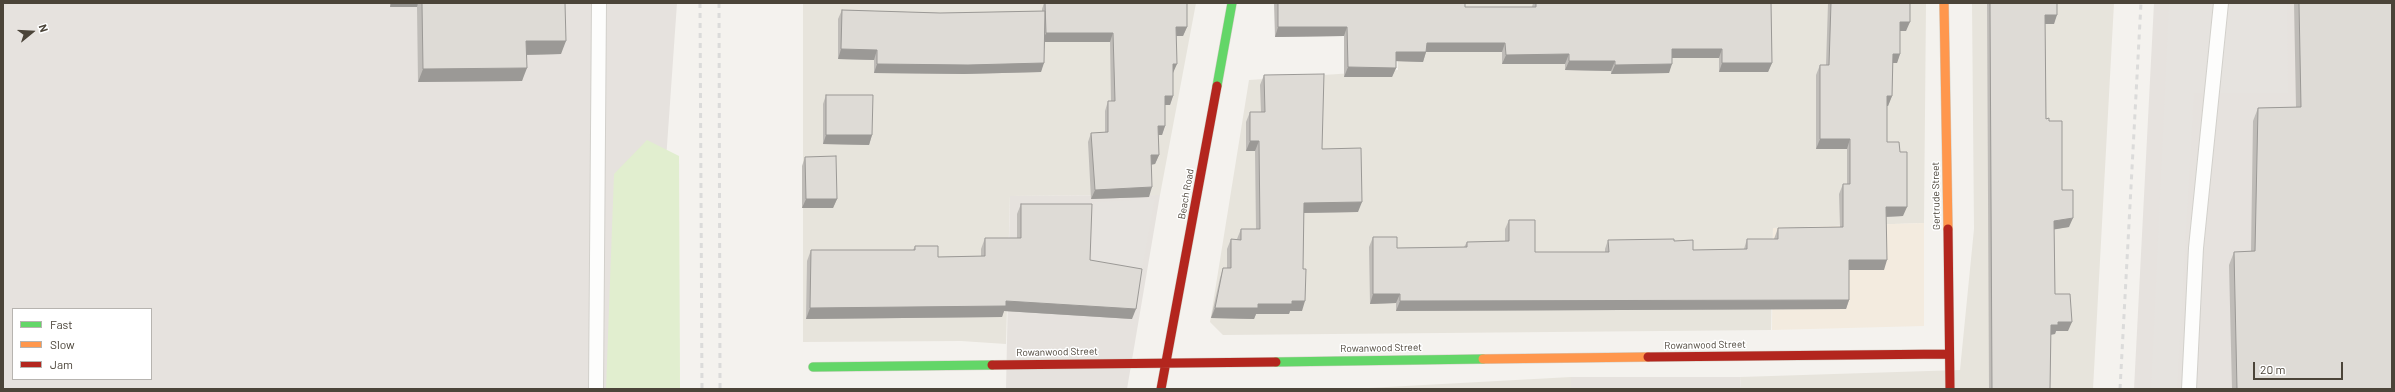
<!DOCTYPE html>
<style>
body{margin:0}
#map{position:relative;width:2395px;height:392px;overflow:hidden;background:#f4f2ee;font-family:Barlow,sans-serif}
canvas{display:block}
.frame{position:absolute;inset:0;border:4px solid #4b4439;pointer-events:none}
.legend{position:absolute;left:12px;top:308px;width:140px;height:72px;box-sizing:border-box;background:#fff;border:1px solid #b7b4b0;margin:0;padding:5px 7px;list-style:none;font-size:12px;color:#4b4439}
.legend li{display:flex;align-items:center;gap:8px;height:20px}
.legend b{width:20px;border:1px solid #b7b4b0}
.north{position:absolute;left:12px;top:12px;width:40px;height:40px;-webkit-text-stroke:3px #fff;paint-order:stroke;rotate:72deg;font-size:11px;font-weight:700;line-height:16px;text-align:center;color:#4b4439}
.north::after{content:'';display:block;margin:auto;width:14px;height:18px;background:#4b4439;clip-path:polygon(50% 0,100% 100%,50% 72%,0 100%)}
.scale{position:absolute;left:2253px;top:362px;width:90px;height:18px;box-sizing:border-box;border:2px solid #4b4439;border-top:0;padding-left:5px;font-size:12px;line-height:14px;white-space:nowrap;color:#4b4439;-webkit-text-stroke:3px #fff;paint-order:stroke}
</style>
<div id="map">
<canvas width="2395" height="392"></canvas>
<div class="frame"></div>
<ul class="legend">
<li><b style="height:5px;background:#63d668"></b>Fast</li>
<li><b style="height:5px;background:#ff974d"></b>Slow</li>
<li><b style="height:5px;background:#b3261e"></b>Jam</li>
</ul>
<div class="north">N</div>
<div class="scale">20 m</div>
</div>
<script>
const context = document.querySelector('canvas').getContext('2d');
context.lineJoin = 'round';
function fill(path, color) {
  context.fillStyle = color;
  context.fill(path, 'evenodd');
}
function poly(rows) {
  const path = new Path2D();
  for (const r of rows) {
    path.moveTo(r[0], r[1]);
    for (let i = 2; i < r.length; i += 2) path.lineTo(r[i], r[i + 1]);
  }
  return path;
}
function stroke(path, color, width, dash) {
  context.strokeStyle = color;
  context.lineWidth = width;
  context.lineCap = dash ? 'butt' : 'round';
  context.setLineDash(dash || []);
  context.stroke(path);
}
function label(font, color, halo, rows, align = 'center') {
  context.font = font + ' Barlow,sans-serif';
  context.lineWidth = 3;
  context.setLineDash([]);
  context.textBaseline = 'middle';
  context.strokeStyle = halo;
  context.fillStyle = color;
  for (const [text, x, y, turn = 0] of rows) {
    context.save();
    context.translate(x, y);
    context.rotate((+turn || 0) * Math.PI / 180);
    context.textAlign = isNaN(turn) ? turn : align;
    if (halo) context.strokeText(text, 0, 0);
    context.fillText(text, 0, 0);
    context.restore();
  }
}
fill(poly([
 [803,3,1196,3,1160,195,1010,196,1006,344,961,341,803,342],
 [1397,3,1926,3,1924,223,1773,228,1771,330,1223,335,1210,322,1249,80,1398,70],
 [1972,3,2114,3,2093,389,1741,389,1740,377,1960,370,1974,229],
 [1571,377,1571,389,1350,389]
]), '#e7e4dc');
fill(poly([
 [1924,223,1924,326,1772,330,1773,228]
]), '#f3ebdf');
fill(poly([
 [3,3,677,3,650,389,3,389],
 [13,309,151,309,151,379,13,379],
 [2154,3,2392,3,2392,389,2134,389],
 [1160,195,1127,389,1006,389,1010,196],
 [1571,377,1740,377,1741,389,1571,389]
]), '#e6e2de');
fill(poly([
 [647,140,679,156,680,389,606,389,614,174]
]), '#e1eecf');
fill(poly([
 [2169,3,2287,3,2288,93,2194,93,2177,389,2151,389],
 [1155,199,1141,276,1091,275,1094,202]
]), '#e6e3df');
const lane = poly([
 [596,389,599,3],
 [2189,389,2196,248,2221,3]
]);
const fast = poly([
 [1217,86,1232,3],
 [1276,362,1483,359],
 [813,367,992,365]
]);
const slow = poly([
 [1944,3,1948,229],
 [1483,359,1648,357]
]);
const jam = poly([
 [1948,229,1950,389],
 [1648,357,1949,354],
 [992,365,1276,362],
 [1161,389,1217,86]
]);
stroke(lane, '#d2d0cb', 16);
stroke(fast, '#d3cfc5', 10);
stroke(slow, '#d3cfc5', 10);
stroke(jam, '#d3cfc5', 10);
stroke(lane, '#fdfdfc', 14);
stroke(fast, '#63d668', 9);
stroke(slow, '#ff974d', 9);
stroke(jam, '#b3261e', 9);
stroke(poly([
 [700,3,702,389],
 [719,3,720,389],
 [2120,389,2141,3]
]), '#dbdbda', 3, [5, 5]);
fill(poly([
 [390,3,565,3,561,54,527,55,522,81,418,82,417,7,390,7],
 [1044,3,1187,3,1187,27,1183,36,1176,36,1173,73,1173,96,1170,105,1165,105,1165,126,1162,135,1158,135,1159,155,1155,164,1151,165,1149,197,1091,199,1088,142,1091,133,1105,133,1105,111,1108,101,1111,101,1110,42,1045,42,1041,72,964,74,874,73,874,60,838,59,838,19,842,10,940,13,1042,11,1042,9],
 [1274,3,1465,3,1465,7,1532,7,1533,3,1771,3,1772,63,1768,72,1719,72,1719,58,1672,58,1669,73,1611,74,1611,71,1565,70,1565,64,1502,64,1502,52,1426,52,1423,62,1396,61,1396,68,1392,77,1344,77,1344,36,1275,37],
 [1828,3,1910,3,1906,31,1900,31,1900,54,1897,63,1893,63,1892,96,1888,106,1887,106,1887,142,1900,152,1903,216,1886,217,1884,270,1849,270,1849,300,1846,309,1396,311,1396,303,1370,304,1369,247,1373,237,1397,248,1464,247,1467,242,1505,241,1505,229,1509,220,1535,252,1605,252,1605,249,1608,240,1674,241,1693,250,1744,249,1747,239,1774,239,1778,228,1840,227,1839,194,1843,184,1847,184,1847,149,1816,149,1816,75,1820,65,1826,65],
 [1987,3,2057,3,2054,24,2045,24,2046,119,2049,121,2069,227,2054,229,2055,294,2068,331,2056,331,2055,334,2051,335,2050,389,1989,389],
 [2294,3,2392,3,2392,389,2232,389,2229,265,2234,252,2251,251,2253,121,2258,108,2296,107],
 [1264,75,1322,149,1358,212,1304,213,1302,311,1290,311,1289,314,1256,314,1254,319,1211,318,1220,278,1223,268,1227,268,1227,249,1231,239,1237,239,1241,229,1256,229,1255,151,1246,151,1246,122,1250,112,1261,112,1260,85],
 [826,95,872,135,869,145,823,144,823,104],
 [805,157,837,199,833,208,802,208,802,166],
 [1021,204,1090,260,1132,319,1004,311,1002,317,806,319,807,261,811,250,913,250,915,246,938,257,981,256,981,249,985,238,1017,238,1017,214]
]), '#bfbcb8');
fill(poly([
 [391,3,418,3,417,7,390,7],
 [2045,15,2057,15,2054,24,2042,24],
 [1900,22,1910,22,1906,31,1897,31],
 [1176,27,1187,27,1183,36,1172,36],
 [1278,27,1347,27,1344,36,1275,37],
 [1046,33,1113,33,1110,42,1042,42],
 [526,41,566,41,561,54,521,55],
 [1427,43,1505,43,1502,52,1423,52],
 [841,49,877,50,874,60,838,59],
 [1672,49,1722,49,1719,58,1668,58],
 [1396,52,1426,52,1423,62,1392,61],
 [1569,54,1565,64,1502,64,1506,55],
 [1893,54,1900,54,1897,63,1889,63],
 [1569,61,1615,61,1611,71,1565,70],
 [1044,63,1041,72,964,74,874,73,877,64],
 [1722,63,1772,63,1768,72,1719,72],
 [1173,64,1177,64,1173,73],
 [1672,64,1669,73,1611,74,1615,65],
 [1348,67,1396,68,1392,77,1344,77],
 [527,68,522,81,418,82,423,69],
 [1165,96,1173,96,1170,105,1162,105],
 [1887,96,1892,96,1888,106,1884,106],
 [1158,126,1165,126,1162,135,1155,135],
 [826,135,872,135,869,145,823,144],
 [1820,139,1850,139,1847,149,1816,149],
 [1250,141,1259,141,1255,151,1246,151],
 [1151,155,1159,155,1155,164,1147,165],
 [1152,187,1149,197,1091,199,1095,190],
 [806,199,837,199,833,208,802,208],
 [1362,202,1358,212,1301,213,1304,203],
 [1886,207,1907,207,1903,216,1882,217],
 [2073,218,2069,227,2051,230,2054,221],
 [1849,260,1887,260,1884,270,1845,270],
 [1373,294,1400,294,1396,303,1370,304],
 [1849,300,1846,309,1396,311,1400,301],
 [1006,301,1136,309,1132,319,1004,311,1002,317,806,319,810,308],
 [1292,301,1305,301,1302,311,1290,311,1289,314,1256,314,1254,319,1211,318,1215,308],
 [2058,322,2072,322,2068,331,2056,331,2055,334,2047,335,2051,325]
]), '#9b9996');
const building = poly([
 [422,3,565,3,566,41,526,41,527,68,423,69,422,3],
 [1045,3,1187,3,1187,27,1176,27,1177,64,1173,64,1173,96,1165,96,1165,126,1158,126,1159,155,1151,155,1152,187,1095,190,1091,133,1108,132,1108,101,1115,101,1113,33,1046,33,1045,3],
 [1278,3,1465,3,1465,7,1536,7,1536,3,1771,3,1772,63,1722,63,1722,49,1672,49,1672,64,1615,65,1615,61,1569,61,1569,54,1506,55,1505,43,1427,43,1426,52,1396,52,1396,68,1348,67,1347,27,1278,27,1278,3],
 [1831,3,1910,3,1910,22,1900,22,1900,54,1893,54,1892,96,1887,96,1887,142,1899,142,1900,152,1907,152,1907,207,1886,207,1887,260,1849,260,1849,300,1400,301,1400,294,1373,294,1373,237,1397,237,1397,248,1467,247,1467,242,1509,241,1509,220,1535,220,1535,252,1609,252,1608,240,1674,239,1674,241,1693,240,1693,250,1747,249,1747,239,1778,239,1778,228,1843,227,1843,184,1850,184,1850,139,1820,139,1820,65,1829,65,1831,3],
 [1990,3,2057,3,2057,15,2045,15,2046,119,2049,118,2049,121,2062,121,2062,190,2073,190,2073,218,2054,221,2055,294,2070,294,2072,322,2058,322,2058,325,2051,325,2050,389,1992,389,1990,3],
 [2299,3,2392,3,2392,389,2237,389,2234,252,2255,251,2258,108,2301,107,2299,3],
 [842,10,940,13,1045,11,1044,63,968,65,877,64,877,50,841,49,842,10],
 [1324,74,1322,149,1361,148,1362,202,1304,203,1303,269,1306,269,1305,301,1292,301,1292,304,1258,304,1258,308,1215,308,1223,268,1231,268,1231,239,1241,240,1241,229,1260,229,1259,141,1250,141,1250,112,1265,112,1264,75,1324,74],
 [826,95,873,95,872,135,826,135,826,95],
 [836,156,837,199,806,199,805,157,836,156],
 [1021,204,1092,204,1090,260,1142,269,1136,309,1006,301,1006,306,810,308,811,250,915,250,915,246,938,246,938,257,985,256,985,238,1021,238,1021,204]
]);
fill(building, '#dedbd6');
stroke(building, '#9b9996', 1);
label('10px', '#4b4439', '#fff', [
 ["Beach Road",1186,194,-80],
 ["Gertrude Street",1936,196,-91],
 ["Rowanwood Street",1705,345,-1],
 ["Rowanwood Street",1381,348,-1],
 ["Rowanwood Street",1057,352,-1]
]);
</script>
